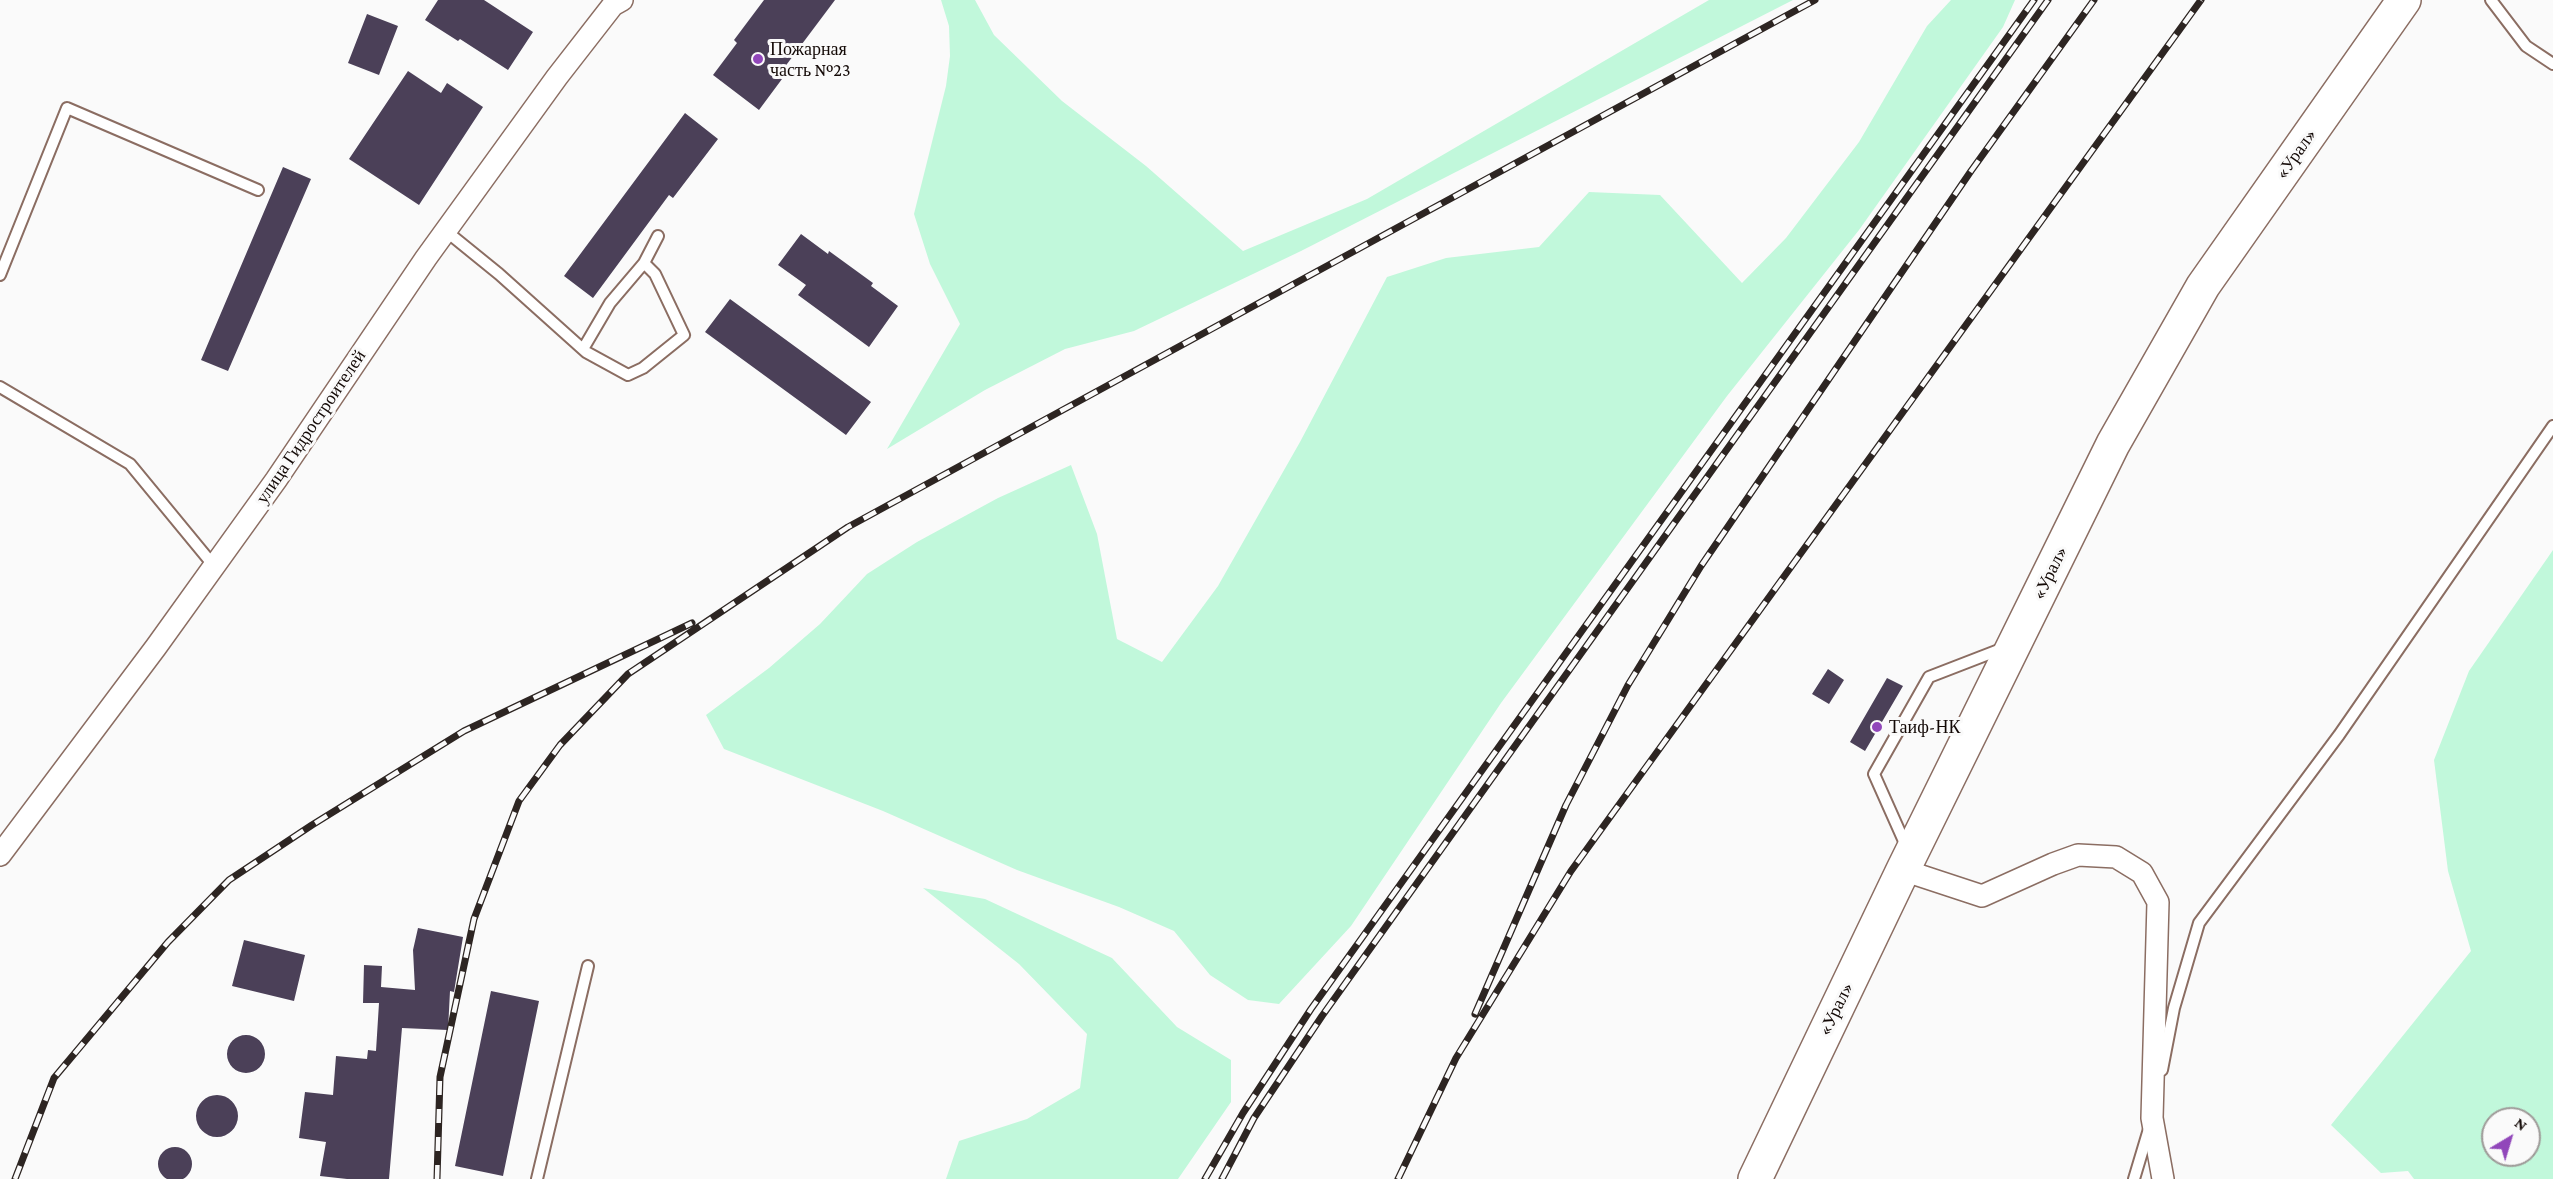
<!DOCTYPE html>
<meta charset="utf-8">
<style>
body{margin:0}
#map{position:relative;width:2553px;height:1179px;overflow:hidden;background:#fafafa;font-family:"Crimson Pro",serif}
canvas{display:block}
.north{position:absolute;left:2481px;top:1107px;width:60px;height:60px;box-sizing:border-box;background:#fafafa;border:2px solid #9e9a98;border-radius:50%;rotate:38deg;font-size:16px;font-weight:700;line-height:24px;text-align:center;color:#130906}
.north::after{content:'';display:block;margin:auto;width:21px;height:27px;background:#9147ba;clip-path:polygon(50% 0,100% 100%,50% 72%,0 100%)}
</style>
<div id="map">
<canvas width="2553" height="1179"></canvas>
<div class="north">N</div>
</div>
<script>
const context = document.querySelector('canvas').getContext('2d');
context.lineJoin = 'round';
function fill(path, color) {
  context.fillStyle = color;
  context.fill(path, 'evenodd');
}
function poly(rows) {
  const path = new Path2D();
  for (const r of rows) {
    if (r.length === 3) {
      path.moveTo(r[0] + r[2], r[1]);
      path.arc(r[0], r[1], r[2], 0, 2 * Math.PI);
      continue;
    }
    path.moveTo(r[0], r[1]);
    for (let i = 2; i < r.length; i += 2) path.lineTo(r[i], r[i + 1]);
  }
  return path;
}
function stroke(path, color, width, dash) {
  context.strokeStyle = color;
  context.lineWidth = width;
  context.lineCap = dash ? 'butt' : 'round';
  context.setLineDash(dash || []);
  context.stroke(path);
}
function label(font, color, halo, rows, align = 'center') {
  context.font = font + ' "Crimson Pro",serif';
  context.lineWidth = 6;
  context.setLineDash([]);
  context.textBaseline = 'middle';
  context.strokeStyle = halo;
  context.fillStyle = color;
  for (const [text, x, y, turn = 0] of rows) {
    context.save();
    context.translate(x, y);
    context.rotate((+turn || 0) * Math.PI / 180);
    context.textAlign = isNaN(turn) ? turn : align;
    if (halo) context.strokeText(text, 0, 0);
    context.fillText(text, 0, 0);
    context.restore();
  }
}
fill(poly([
 [941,0,975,0,994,35,1062,101,1146,166,1243,251,1367,199,1709,0,1793,0,1301,251,1134,331,1065,349,985,390,887,449,960,324,930,264,914,214,946,86,950,56,949,26],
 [1951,0,2015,0,2003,27,1859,230,1727,396,1501,703,1351,926,1279,1004,1248,1000,1210,975,1174,931,1119,907,1017,870,883,811,724,749,706,715,769,668,820,624,867,574,917,542,998,498,1071,465,1097,534,1117,639,1162,662,1218,586,1300,442,1387,277,1446,258,1539,247,1589,192,1660,195,1742,283,1786,238,1859,142,1927,26],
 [2553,550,2553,1179,2414,1179,2408,1171,2381,1173,2331,1125,2471,951,2448,871,2434,760,2469,671],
 [2493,1119,2529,1119,2529,1155,2493,1155],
 [923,888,985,899,1112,958,1177,1027,1231,1060,1231,1102,1178,1179,946,1179,959,1141,1027,1119,1080,1088,1087,1034,1019,964]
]), '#c1f8db');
fill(poly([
 [438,0,484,0,533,32,508,70,460,39,458,41,425,20],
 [764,0,835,0,778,76,782,79,759,110,713,75,737,43,734,40],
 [367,14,398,26,379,75,348,63],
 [408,71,441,93,447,83,483,107,419,205,349,159],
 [685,113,718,139,673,198,669,195,593,298,564,276],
 [283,167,311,179,228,371,201,360],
 [801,234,828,254,829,251,873,283,871,286,898,306,869,347,798,295,806,285,778,265],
 [730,299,871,402,846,435,705,332],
 [1828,669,1844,680,1829,704,1812,694],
 [1887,678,1903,686,1865,751,1850,742],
 [418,928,463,937,454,992,450,991,448,1030,402,1028,389,1179,347,1179,320,1176,326,1142,299,1138,305,1092,333,1095,336,1056,367,1059,368,1050,376,1051,379,1003,363,1003,364,965,382,966,381,987,415,990,413,950],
 [244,940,305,955,294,1001,232,986],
 [491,991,539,1001,503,1176,455,1166],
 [246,1054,19],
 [217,1116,21],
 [175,1164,17]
]), '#4b4058');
const service = poly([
 [2491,0,2526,46,2553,64],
 [446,231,499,274,586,352,628,375,643,368,684,335,655,274,644,263,658,236],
 [0,275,67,108,258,190],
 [583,349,610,303,644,263],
 [0,387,130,464,214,566],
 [1907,848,1874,774,1929,677,2004,648],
 [2162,1070,2174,1008,2199,923,2339,735,2553,426],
 [537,1179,588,966],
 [2134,1179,2149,1129]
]);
const minor = poly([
 [0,855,156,647,276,480,426,258,557,77,613,5,622,0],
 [1903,870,1982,896,2053,864,2078,855,2116,857,2142,873,2158,902,2152,1118,2163,1179]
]);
const trunk = poly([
 [1755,1179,1903,870,2113,444,2203,286,2404,0]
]);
stroke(service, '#8b6d62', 14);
stroke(minor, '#8b6d62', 24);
stroke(trunk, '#8b6d62', 36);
stroke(service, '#fff', 10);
stroke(minor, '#fff', 21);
stroke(trunk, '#fff', 33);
const rail = poly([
 [1475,1014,1566,805,1628,685,1701,566,1971,171,2094,0],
 [15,1179,54,1078,168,942,229,880,312,825,464,731,692,623],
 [437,1179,440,1077,474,919,519,801,560,745,628,674,848,527,1815,0],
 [1205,1179,1243,1113,1311,1009,2034,0],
 [1222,1179,1254,1118,1322,1016,2048,0],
 [1398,1179,1456,1058,1571,871,2201,0]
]);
stroke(rail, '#2d2522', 7);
stroke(rail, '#fafafa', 4.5, [14]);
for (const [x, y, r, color] of [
 [758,59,6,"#9147ba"],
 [1877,727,6,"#9147ba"]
]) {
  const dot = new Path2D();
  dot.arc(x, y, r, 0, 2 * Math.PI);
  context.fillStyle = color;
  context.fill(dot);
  stroke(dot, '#fafafa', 2);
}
label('18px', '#130906', '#fafafa', [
 ["Пожарная",770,49],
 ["часть №23",770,70],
 ["Таиф-НК",1889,727]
], 'left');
label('18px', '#130906', '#fafafa', [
 ["«Урал»",2296,154,-55],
 ["улица Гидростроителей",311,427,-56],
 ["«Урал»",2050,573,-64],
 ["«Урал»",1836,1009,-64]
]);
</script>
